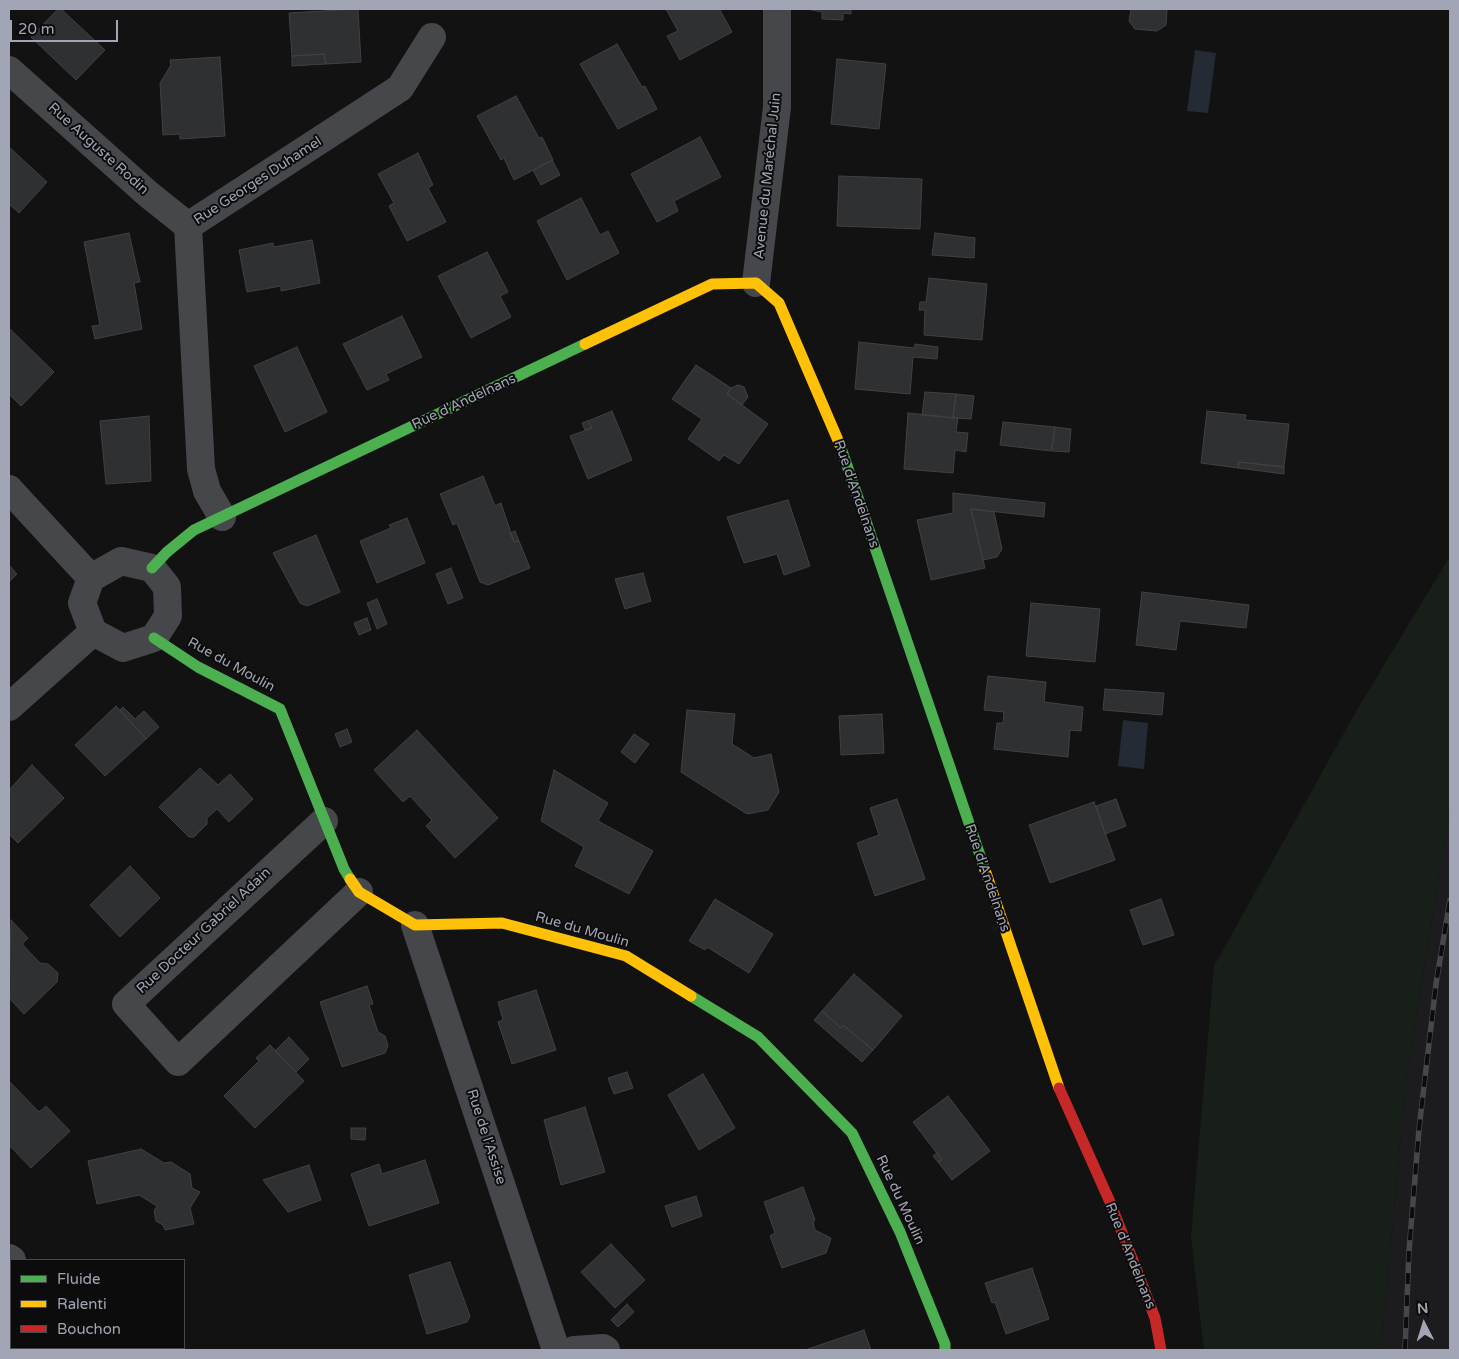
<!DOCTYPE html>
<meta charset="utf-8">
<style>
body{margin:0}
#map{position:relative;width:1459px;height:1359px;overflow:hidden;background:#121212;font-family:"Varela Round",sans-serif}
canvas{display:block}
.frame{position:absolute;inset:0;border:10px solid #a1a5b5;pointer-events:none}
.legend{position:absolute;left:10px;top:1259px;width:175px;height:90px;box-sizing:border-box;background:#0c0c0d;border:1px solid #484950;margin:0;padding:6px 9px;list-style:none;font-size:15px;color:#a1a5b5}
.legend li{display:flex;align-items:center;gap:10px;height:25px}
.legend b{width:25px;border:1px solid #484950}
.north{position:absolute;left:1399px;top:1299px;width:50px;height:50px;-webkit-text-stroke:4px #0c0c0d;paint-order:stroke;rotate:355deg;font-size:14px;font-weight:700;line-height:20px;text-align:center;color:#a1a5b5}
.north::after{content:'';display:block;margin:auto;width:18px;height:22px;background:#a1a5b5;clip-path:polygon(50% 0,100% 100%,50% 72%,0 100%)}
.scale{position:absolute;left:10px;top:20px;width:108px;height:22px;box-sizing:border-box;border:2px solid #a1a5b5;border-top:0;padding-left:6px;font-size:15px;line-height:18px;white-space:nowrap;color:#a1a5b5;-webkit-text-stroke:4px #0c0c0d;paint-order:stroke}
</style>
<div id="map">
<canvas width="1459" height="1359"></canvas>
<div class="frame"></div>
<ul class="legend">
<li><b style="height:6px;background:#4caf50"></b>Fluide</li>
<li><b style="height:6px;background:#ffc107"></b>Ralenti</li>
<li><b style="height:6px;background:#c62828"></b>Bouchon</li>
</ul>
<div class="north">N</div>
<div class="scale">20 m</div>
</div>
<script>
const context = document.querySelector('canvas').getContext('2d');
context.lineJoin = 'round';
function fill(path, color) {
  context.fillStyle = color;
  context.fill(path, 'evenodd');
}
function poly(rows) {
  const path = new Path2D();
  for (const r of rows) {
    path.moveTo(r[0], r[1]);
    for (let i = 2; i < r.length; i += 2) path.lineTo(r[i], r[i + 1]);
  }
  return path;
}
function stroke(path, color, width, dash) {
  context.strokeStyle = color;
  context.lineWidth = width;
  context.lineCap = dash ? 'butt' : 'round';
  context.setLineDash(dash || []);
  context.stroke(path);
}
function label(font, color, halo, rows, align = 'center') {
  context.font = font + ' "Varela Round",sans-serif';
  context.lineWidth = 4;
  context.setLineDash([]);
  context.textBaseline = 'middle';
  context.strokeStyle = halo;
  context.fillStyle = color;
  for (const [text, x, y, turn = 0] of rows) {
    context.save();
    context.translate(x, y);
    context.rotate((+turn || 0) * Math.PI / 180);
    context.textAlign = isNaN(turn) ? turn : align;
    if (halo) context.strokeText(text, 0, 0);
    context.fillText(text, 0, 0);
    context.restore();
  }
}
fill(poly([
 [1450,806,1450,1350,1381,1350,1406,1081]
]), '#1c1c1e');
fill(poly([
 [1450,556,1450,806,1406,1081,1381,1350,1204,1350,1191,1237,1214,966,1358,708]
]), '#181f19');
fill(poly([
 [1195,50,1216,53,1208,113,1187,111],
 [1123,720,1148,723,1144,769,1118,766]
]), '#242b34');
const building = poly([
 [58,9,61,9,105,50,76,80,31,37,58,9],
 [358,9,361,62,326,64,324,54,292,56,289,13,358,9],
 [666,9,721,9,720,10,732,32,680,60,667,36,678,31,666,9],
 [807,9,851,9,851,14,843,13,843,20,822,19,822,12,807,9],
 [1131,9,1167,9,1166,25,1157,31,1135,29,1129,21,1131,9],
 [617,44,642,87,645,86,657,109,618,129,580,64,617,44],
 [324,54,326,64,292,66,292,56,324,54],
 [220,57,225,136,180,139,180,134,163,135,160,83,171,65,170,60,220,57],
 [837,59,886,64,879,129,831,124,837,59],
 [516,96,539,138,542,137,553,160,514,180,504,158,501,160,477,116,516,96],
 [700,137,721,177,674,201,678,211,657,222,631,174,700,137],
 [9,147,47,182,19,213,9,204,9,147],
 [418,153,433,185,428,188,446,222,407,241,389,206,394,203,378,174,418,153],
 [552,160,560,175,541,185,533,170,552,160],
 [839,176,922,179,920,229,837,226,839,176],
 [581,198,600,235,608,231,619,253,567,280,537,221,581,198],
 [129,233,140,282,134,283,142,329,95,339,92,326,100,325,84,242,129,233],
 [935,233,975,238,974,258,932,255,935,233],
 [312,240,320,283,281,291,281,286,247,292,239,250,273,243,274,247,312,240],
 [487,252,508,292,500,296,511,317,471,338,438,276,487,252],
 [929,278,987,284,982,340,924,335,925,310,919,310,920,302,926,302,929,278],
 [402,316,422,357,386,374,389,380,367,390,343,344,402,316],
 [9,328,54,372,21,406,9,394,9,328],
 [859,342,914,348,915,344,938,347,937,359,913,357,910,394,855,389,859,342],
 [297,347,327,412,285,432,254,366,297,347],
 [696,365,731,388,727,394,768,424,739,464,724,455,719,461,688,439,702,419,672,399,696,365],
 [738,385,744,387,748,397,742,405,727,394,731,388,738,385],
 [925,392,956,394,953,418,922,415,925,392],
 [956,394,974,396,971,419,953,418,956,394],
 [612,411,632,460,588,479,570,436,592,428,588,421,612,411],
 [1207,411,1246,415,1245,420,1289,424,1284,467,1239,462,1238,468,1201,463,1207,411],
 [908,413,958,418,956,432,968,433,966,452,955,450,953,473,904,469,908,413],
 [149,416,151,481,106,484,100,421,149,416],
 [588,421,592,428,585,430,582,423,588,421],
 [1003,422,1055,427,1051,451,1000,445,1003,422],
 [1055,427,1071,429,1069,452,1052,451,1055,427],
 [1239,462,1284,467,1284,474,1238,468,1239,462],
 [483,476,495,506,501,503,514,542,519,541,530,568,488,585,480,582,457,523,453,525,440,494,483,476],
 [953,493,1045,503,1044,517,971,509,985,568,931,580,917,520,953,513,953,493],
 [788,500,810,566,784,575,777,554,744,563,727,517,788,500],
 [971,509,994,512,1002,549,997,557,983,560,971,509],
 [407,518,425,563,377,583,360,541,391,528,389,525,407,518],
 [515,531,519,541,514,542,510,533,515,531],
 [316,535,340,592,307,606,300,603,273,553,316,535],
 [9,565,17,574,9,582,9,565],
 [451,568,463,598,448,604,436,574,451,568],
 [643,573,651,601,625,609,615,579,643,573],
 [1142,592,1249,605,1246,628,1180,621,1176,650,1136,645,1142,592],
 [377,599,387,624,377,629,367,603,377,599],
 [1031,603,1100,609,1095,662,1026,656,1031,603],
 [367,618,371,630,359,635,354,623,367,618],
 [988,676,1046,682,1044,702,1083,707,1081,731,1070,730,1068,757,994,749,997,723,1003,723,1004,712,984,710,988,676],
 [1105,689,1164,693,1162,715,1103,710,1105,689],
 [116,706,146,739,105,776,75,745,116,706],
 [123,707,135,719,144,711,159,727,146,739,120,710,123,707],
 [687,710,735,714,732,744,754,758,771,754,779,792,768,810,747,814,681,772,687,710],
 [882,714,884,753,841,755,839,716,882,714],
 [347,729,352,742,340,747,335,734,347,729],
 [417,730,498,818,455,858,426,826,432,820,410,796,403,802,374,770,417,730],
 [634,734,649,744,635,763,621,752,634,734],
 [32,765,64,798,18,843,9,834,9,790,32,765],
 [200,768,218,785,230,774,253,799,229,822,217,809,207,818,207,824,194,837,189,837,159,807,200,768],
 [554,770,608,803,598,821,653,851,629,894,575,866,584,847,541,821,554,770],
 [897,799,925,879,875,896,857,843,879,835,870,808,897,799],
 [1116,799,1126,826,1105,834,1096,806,1116,799],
 [1094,802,1115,860,1050,883,1029,825,1094,802],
 [130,866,160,898,120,937,90,905,130,866],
 [715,899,773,934,749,973,707,947,705,950,689,941,715,899],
 [1161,899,1174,935,1143,945,1130,910,1161,899],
 [11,920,28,938,22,944,40,963,48,964,58,973,57,982,24,1014,9,998,11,920],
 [854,974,902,1016,873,1050,843,1025,841,1028,822,1011,854,974],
 [367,986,373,1004,369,1005,378,1032,385,1036,388,1046,385,1053,342,1067,320,1002,367,986],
 [536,990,556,1050,512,1064,498,1022,503,1020,498,1002,536,990],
 [822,1011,841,1028,843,1025,873,1050,862,1062,814,1020,822,1011],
 [289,1037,309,1059,296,1072,275,1051,289,1037],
 [270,1045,304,1081,255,1128,224,1096,259,1061,256,1058,270,1045],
 [627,1072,633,1088,614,1094,608,1078,627,1072],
 [703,1074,735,1128,699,1150,668,1095,703,1074],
 [9,1081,39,1112,46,1106,70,1131,31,1168,9,1145,9,1081],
 [948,1096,990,1151,952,1180,938,1162,942,1160,913,1122,948,1096],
 [585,1107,605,1172,561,1185,544,1120,585,1107],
 [351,1128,366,1128,365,1140,351,1139,351,1128],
 [141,1149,164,1163,171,1162,190,1174,192,1188,200,1192,190,1208,194,1224,165,1230,163,1225,156,1221,154,1211,157,1206,139,1195,97,1204,88,1161,141,1149],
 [937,1153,942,1160,938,1162,933,1156,937,1153],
 [425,1160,439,1203,369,1226,351,1174,379,1164,382,1174,425,1160],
 [309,1165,321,1200,288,1212,263,1180,309,1165],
 [803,1187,815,1220,813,1222,815,1230,831,1238,826,1253,782,1268,770,1236,775,1233,764,1202,803,1187],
 [696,1196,702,1216,672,1227,665,1206,696,1196],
 [611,1244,645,1280,615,1308,581,1272,611,1244],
 [450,1262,470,1316,467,1322,427,1334,409,1275,450,1262],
 [1032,1268,1049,1319,1006,1334,995,1302,992,1303,985,1283,1032,1268],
 [627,1304,634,1312,618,1327,611,1320,627,1304],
 [864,1330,871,1350,805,1350,864,1330]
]);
fill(building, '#2f3032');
stroke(building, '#404146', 1);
stroke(poly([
 [9,70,148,194,188,226],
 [756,283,777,107,777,9],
 [9,489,91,578],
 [222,517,207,491,201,469,188,226,400,88,432,37],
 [121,561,152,568,167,587,168,616,154,638,123,648,93,632,82,603,91,578,121,561],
 [9,707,93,632],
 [324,821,126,1004,178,1062,359,892],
 [415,925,556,1350],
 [9,1258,12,1260],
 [574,1350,603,1348,606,1350]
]), '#45474b', 28);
stroke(poly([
 [840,445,985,870],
 [152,568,167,552,194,530,585,344],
 [154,638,198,667,280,709,344,869,350,879],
 [691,996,758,1037,852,1133,900,1232,945,1344,945,1350]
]), '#4caf50', 11);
stroke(poly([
 [585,344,712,284,756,283,779,303,840,445],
 [985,870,1059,1088],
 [350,879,359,892,415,925,502,923,626,956,691,996]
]), '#ffc107', 11);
stroke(poly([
 [1059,1088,1110,1202,1139,1276,1155,1318,1161,1350]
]), '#c62828', 11);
const rail = poly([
 [1405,1350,1409,1251,1419,1129,1436,984,1450,900]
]);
stroke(rail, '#45474a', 5.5);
stroke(rail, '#0c0c0d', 4, [11]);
label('14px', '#a1a5b5', '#0c0c0d', [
 ["Rue Auguste Rodin",98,149,42],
 ["Avenue du Maréchal Juin",768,176,-84],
 ["Rue Georges Duhamel",258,181,-33],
 ["Rue d'Andelnans",464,402,-25],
 ["Rue d'Andelnans",856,494,71],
 ["Rue du Moulin",231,665,29],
 ["Rue d'Andelnans",987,878,71],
 ["Rue du Moulin",582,930,16],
 ["Rue Docteur Gabriel Adain",204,931,-43],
 ["Rue de l'Assise",486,1137,72],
 ["Rue du Moulin",900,1200,65],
 ["Rue d'Andelnans",1130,1256,68]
]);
</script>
